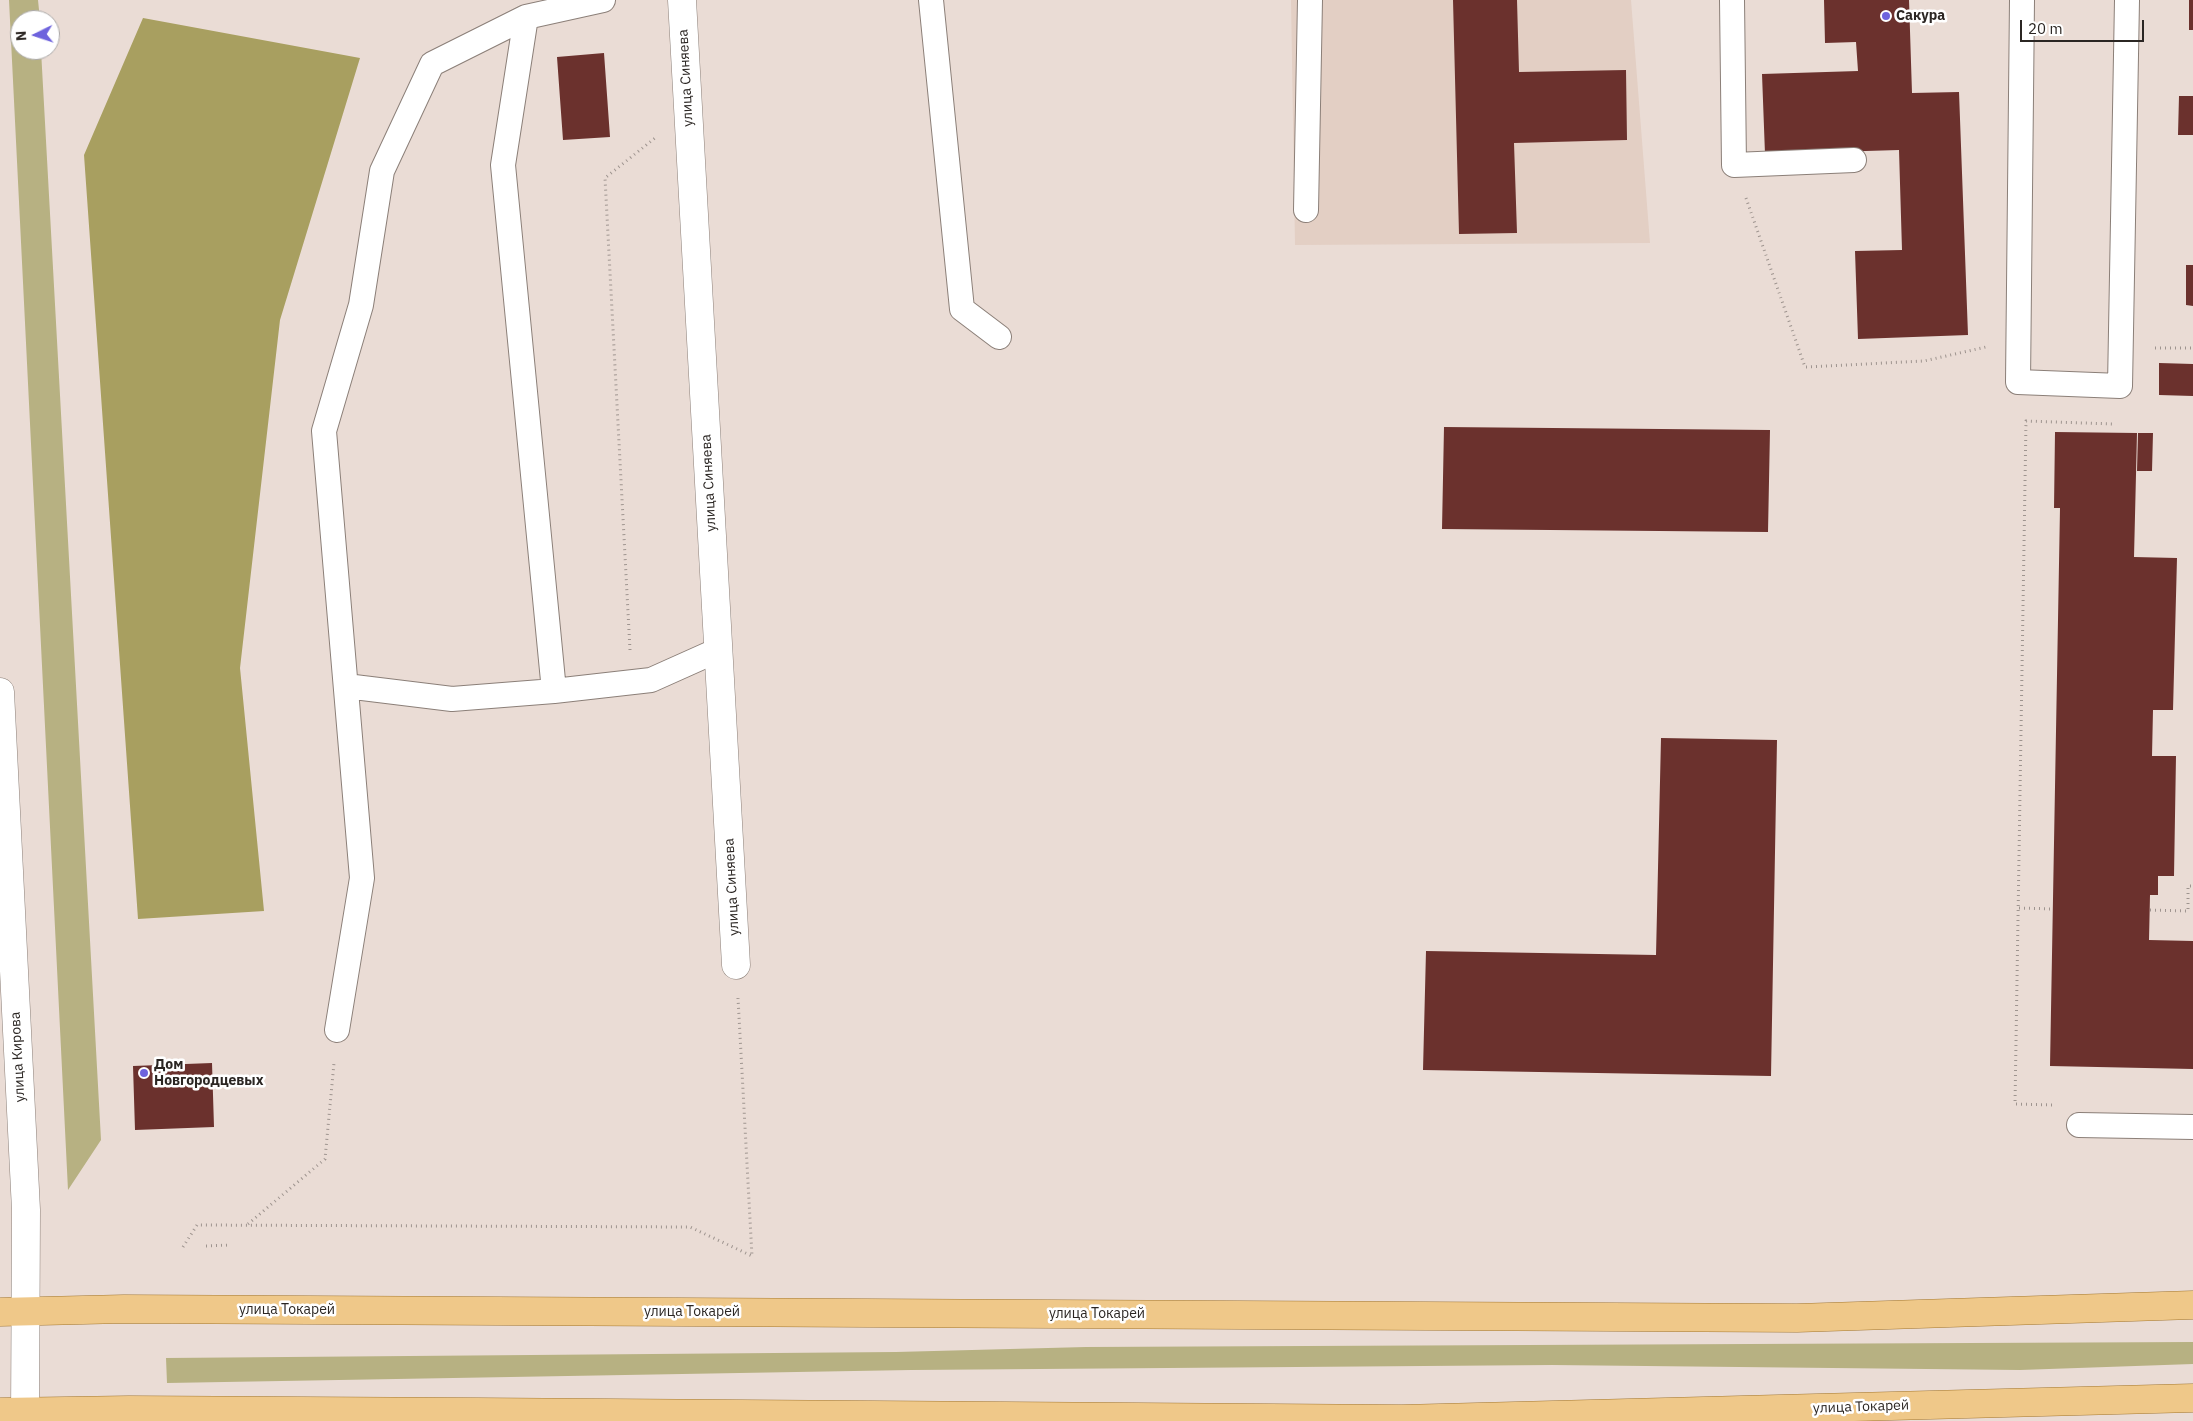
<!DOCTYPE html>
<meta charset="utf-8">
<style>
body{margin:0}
#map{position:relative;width:2193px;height:1421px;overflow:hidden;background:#eadcd5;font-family:"IBM Plex Sans",sans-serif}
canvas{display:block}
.north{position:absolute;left:10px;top:10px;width:50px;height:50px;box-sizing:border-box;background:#fff;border:1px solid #aaa8a7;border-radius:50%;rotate:266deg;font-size:14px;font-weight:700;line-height:20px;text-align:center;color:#2b2623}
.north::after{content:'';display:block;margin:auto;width:18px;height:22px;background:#6e63dd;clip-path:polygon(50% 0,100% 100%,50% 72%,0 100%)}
.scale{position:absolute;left:2020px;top:20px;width:124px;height:22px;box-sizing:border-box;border:2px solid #2b2623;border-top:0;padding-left:6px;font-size:15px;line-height:18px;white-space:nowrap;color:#2b2623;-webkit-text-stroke:4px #fff;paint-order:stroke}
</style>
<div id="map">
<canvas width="2193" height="1421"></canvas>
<div class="north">N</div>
<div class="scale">20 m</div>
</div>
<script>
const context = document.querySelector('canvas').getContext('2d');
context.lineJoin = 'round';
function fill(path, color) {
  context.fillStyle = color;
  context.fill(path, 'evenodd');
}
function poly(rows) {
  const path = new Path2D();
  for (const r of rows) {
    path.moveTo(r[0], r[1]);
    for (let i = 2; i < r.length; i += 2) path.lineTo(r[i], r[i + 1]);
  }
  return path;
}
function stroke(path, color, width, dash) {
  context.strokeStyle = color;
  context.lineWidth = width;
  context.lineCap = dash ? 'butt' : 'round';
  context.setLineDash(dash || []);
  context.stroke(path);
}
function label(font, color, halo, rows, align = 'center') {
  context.font = font + ' "IBM Plex Sans",sans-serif';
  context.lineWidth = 5;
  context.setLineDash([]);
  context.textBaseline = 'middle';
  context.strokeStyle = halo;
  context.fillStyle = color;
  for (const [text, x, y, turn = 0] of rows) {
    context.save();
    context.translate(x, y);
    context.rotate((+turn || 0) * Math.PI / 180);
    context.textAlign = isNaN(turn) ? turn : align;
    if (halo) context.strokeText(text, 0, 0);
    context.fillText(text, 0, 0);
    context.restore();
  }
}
fill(poly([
 [1291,0,1631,0,1650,243,1295,245]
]), '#e3cfc4');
fill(poly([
 [9,0,38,0,40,20,20,20,20,50,41,50,101,1140,68,1190],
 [2193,1342,2193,1364,2020,1370,1552,1365,911,1370,167,1383,166,1358,896,1352,1086,1347]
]), '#b7b182');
fill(poly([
 [143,18,360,58,280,320,240,668,264,911,138,919,84,155]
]), '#a89f60');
fill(poly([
 [1453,0,1517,0,1519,72,1626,70,1627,140,1514,143,1517,233,1459,234],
 [1824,0,1909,0,1912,93,1959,92,1968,335,1858,339,1855,251,1902,250,1899,150,1765,154,1762,74,1858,71,1856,42,1825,43],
 [2189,0,2193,0,2193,30,2189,30],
 [604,53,610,137,563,140,557,57],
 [2179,96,2193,96,2193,135,2178,135],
 [2186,265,2193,265,2193,306,2186,305],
 [2159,363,2193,364,2193,396,2159,395],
 [1444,427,1770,430,1768,532,1442,529],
 [2055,432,2137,433,2134,557,2177,558,2173,710,2153,710,2152,756,2176,756,2174,876,2158,876,2158,895,2150,895,2149,940,2193,941,2193,1069,2050,1066,2060,508,2054,508],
 [2138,433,2153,433,2152,471,2137,471],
 [1661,738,1777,740,1771,1076,1423,1070,1426,951,1656,955],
 [212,1063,214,1127,135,1130,133,1066]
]), '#6b312d');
const service = poly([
 [931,0,962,309,999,337],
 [1732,0,1734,165,1854,160],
 [2022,0,2018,382,2120,386,2127,0],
 [526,17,503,165,554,691],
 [1306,210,1310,0],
 [346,686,452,699,554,691,651,680,718,650],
 [337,1030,362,878,324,431,361,305,382,171,432,64,526,17,603,0],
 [2079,1125,2193,1127]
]);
const minor = poly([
 [682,0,736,965]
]);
const secondary = poly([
 [0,692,26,1210,25,1421]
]);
const primary = poly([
 [0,1312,124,1309,1797,1318,2193,1305],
 [0,1412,129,1410,478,1412,1402,1419,2193,1398]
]);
stroke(service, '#8b7f78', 26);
stroke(minor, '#8b7f78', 29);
stroke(secondary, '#8b7f78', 29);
stroke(primary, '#a37832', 29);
stroke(poly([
 [1746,198,1805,367,1924,361,1986,347],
 [2155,348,2193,348],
 [630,650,605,178,655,138],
 [2019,908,2053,909],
 [2150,910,2188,911,2188,886,2193,886],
 [2052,1105,2015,1104,2026,421,2113,424],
 [248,1224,325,1159,334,1063],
 [206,1246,230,1245],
 [183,1247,197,1225,690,1227,752,1256,738,998]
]), '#9e948f', 3, [1, 4]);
stroke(service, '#fff', 24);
stroke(minor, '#fff', 28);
stroke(secondary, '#fff', 28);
stroke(primary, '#efc889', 28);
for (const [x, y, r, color] of [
 [1886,16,5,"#6e63dd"],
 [144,1073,5,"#6e63dd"]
]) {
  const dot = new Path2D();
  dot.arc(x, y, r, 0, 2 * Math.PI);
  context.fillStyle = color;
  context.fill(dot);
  stroke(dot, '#fff', 2);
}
label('bold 14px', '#2b2623', '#fff', [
 ["Сакура",1896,16],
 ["Дом",154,1065],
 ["Новгородцевых",154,1081]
], 'left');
label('14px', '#2b2623', '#fff', [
 ["улица Синяева",686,78,-93],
 ["улица Синяева",709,483,-93],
 ["улица Синяева",732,887,-93],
 ["улица Кирова",18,1057,-93],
 ["улица Токарей",287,1310],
 ["улица Токарей",692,1312],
 ["улица Токарей",1097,1314],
 ["улица Токарей",1861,1407,-2]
]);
</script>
